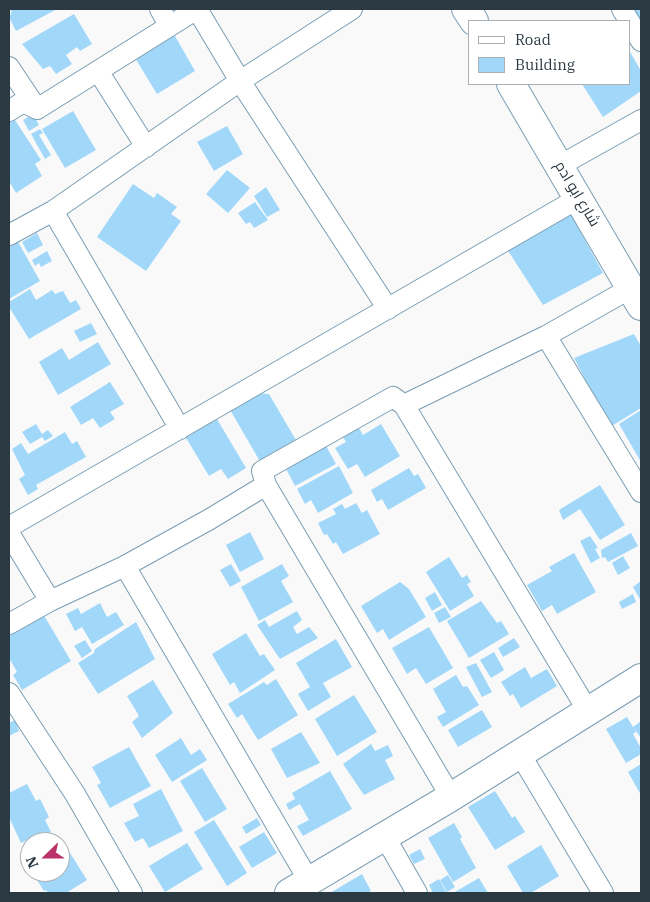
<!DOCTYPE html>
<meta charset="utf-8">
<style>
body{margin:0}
#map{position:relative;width:650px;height:902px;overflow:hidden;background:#f9f9f9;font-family:"IBM Plex Serif",serif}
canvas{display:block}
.frame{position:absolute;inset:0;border:10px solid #2b3942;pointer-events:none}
.legend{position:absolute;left:468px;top:20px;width:162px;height:65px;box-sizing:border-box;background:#fff;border:1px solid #aab0b3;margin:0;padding:6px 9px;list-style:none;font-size:15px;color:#2b3942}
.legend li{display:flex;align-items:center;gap:10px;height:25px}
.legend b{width:25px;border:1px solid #aab0b3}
.north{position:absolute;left:20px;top:832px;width:50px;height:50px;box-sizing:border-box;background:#fff;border:1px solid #aab0b3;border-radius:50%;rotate:248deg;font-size:14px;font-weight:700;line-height:20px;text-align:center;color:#2b3942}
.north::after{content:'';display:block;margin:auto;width:18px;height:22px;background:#bb316b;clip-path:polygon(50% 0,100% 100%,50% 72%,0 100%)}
</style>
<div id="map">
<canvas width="650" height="902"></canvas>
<div class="frame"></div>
<ul class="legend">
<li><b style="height:6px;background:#fff"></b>Road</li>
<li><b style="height:14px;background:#a1d8fa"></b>Building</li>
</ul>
<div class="north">N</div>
</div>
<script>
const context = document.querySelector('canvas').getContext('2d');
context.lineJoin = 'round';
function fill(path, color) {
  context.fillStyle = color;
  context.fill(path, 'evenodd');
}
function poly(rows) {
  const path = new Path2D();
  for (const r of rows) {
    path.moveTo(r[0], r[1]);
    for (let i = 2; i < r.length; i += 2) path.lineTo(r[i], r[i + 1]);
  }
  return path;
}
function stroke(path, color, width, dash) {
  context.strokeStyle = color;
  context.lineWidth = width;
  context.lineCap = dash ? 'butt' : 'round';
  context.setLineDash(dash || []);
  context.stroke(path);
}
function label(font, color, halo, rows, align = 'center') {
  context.font = font + ' "IBM Plex Serif",Cairo,serif';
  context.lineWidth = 5;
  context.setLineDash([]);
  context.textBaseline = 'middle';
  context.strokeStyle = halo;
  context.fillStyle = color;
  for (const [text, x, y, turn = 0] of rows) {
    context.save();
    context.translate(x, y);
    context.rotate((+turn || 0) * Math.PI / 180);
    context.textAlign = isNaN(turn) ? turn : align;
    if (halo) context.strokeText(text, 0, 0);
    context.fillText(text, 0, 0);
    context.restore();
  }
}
fill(poly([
 [10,9,57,9,16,31,9,17,12,12],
 [632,9,641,9,641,24],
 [74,14,92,44,80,51,77,47,66,55,72,64,56,74,50,66,43,69,22,44],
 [167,22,195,71,157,94,132,53],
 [629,50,641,71,641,91,603,117,582,84,629,84],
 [73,111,96,150,65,168,42,129],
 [33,114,39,125,29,131,23,120],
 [13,117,41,160,35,164,42,176,16,193,9,181,9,120],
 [227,126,243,154,214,171,197,142],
 [40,129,43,133,39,135,51,155,45,159,31,134],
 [227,170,250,188,228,213,206,194],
 [133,184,154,198,157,193,177,207,171,214,181,221,146,271,97,237],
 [266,187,280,210,267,217,254,196],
 [255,202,268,220,254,228,250,222,246,224,238,213],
 [566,206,603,273,543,305,503,243],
 [37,233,43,245,28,253,22,242],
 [17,240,40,281,9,299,9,244],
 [47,251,52,261,41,267,39,263,35,266,32,260],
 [30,289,36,300,52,290,55,294,63,291,70,303,76,300,81,309,29,339,9,307,9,302],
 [91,323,97,334,80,342,74,331],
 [634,334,641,346,641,408,610,427,574,358],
 [98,342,111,364,58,395,39,362,62,348,69,360],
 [110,382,124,404,110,412,115,419,100,428,93,418,81,425,70,407],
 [256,393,269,394,300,447,262,465,229,408],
 [641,410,641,462,619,424],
 [214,414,246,468,228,479,221,469,209,476,183,433],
 [36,424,42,434,48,430,53,436,45,441,42,437,30,444,22,432],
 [381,424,400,456,365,477,357,464,348,469,335,448,346,442,341,434,357,425,363,435],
 [65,432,72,444,77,441,86,457,36,485,38,489,28,495,19,479,25,475,12,449,21,443,28,454],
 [325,444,336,464,295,486,284,465],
 [339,466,353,493,318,513,311,500,305,504,297,489],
 [409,468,414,476,418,474,426,488,388,510,382,499,377,502,371,490],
 [600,485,625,525,600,540,580,509,563,520,559,510],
 [356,503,362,513,367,510,380,534,343,554,336,542,333,544,327,534,324,535,318,523,336,514,333,509,342,504,345,509],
 [250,532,264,559,240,572,226,545],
 [631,533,638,546,608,562,605,557,602,558,601,550],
 [590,536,598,548,595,549,600,558,591,563,580,541],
 [574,553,596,592,557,614,552,605,542,611,527,585,552,571,549,567],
 [623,556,630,568,618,575,612,563],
 [449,557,462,578,467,575,471,582,467,584,474,596,450,611,426,572],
 [231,564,241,581,230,587,220,570],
 [282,564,289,576,281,581,293,602,259,621,241,587],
 [641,581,641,601,633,587],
 [400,582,409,589,426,617,389,640,383,629,377,633,361,606],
 [435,592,442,605,432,611,425,598],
 [633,594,636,602,622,609,619,602],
 [481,601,497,623,501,621,509,634,469,658,447,621],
 [100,603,107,617,116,612,124,625,92,644,82,627,75,631,66,614,78,608,81,614],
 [445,607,451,617,439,623,434,613],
 [297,611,302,620,293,627,297,634,309,627,318,638,280,659,257,625,265,620,269,627],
 [42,612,71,661,22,690,13,675,17,672,9,658,9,632],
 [136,622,155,659,98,694,78,663,94,653,95,649],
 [429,627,453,668,426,684,416,668,407,674,392,648],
 [246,633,260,656,264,654,275,670,240,693,234,682,230,685,212,654],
 [514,638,520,647,503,657,498,648],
 [336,639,352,667,323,683,331,697,308,711,298,694,310,687,296,663],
 [85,640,92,651,82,658,74,646],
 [494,652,504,670,491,678,480,660],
 [476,663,492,692,482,697,466,667],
 [525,667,531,678,547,669,557,686,521,708,513,694,510,696,501,682],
 [456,675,463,687,467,686,479,705,443,727,437,717,446,712,433,689],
 [276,679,298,715,258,740,242,714,237,718,228,704,264,682,267,685],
 [153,680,173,713,142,738,132,722,139,716,127,696],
 [354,695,377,732,337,756,315,719],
 [482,710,492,727,458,747,448,730],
 [627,717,636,732,633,734,641,748,641,754,626,763,606,729],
 [15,720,19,731,9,736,9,723],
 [641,721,641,738,633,727],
 [301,732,320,763,287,778,271,749],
 [181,738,191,755,200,749,207,760,172,782,155,755],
 [371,744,375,751,388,745,393,756,385,760,395,779,364,795,343,764],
 [129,747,151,786,110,808,97,785,101,783,92,767],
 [641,764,641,795,628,772],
 [202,768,227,809,205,822,180,781],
 [330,771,352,809,303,836,297,826,309,820,300,804,289,810,286,804,295,799,292,793],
 [27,784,36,801,40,799,49,817,45,820,51,832,45,835,43,832,21,843,9,817,9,793],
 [161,789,183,831,149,848,143,838,135,842,124,823,139,816,133,804],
 [495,791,512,818,515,816,525,832,495,850,468,807],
 [257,818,261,825,246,834,242,827],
 [214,820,247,873,227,886,194,832],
 [454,823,462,837,460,839,476,868,453,882,428,838],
 [264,832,277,853,252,868,239,847],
 [187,843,203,869,165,892,149,866],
 [65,845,87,880,66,893,48,893,46,890,44,891,32,872,60,872,60,849],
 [541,845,559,876,531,893,523,893,507,866],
 [420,849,425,859,414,864,409,855],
 [362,874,371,891,367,893,330,893],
 [448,875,455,887,447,892,440,880],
 [479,878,488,893,453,893],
 [439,879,446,892,433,893,429,885]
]), '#a1d8fa');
const street = poly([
 [160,9,169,25],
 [197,9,240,81,388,309],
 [622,9,641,41],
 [9,67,37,109],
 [98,71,146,147],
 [9,111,23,102,37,109,197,9],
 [559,166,641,120],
 [53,211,180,429],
 [9,235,53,211,240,81,352,9],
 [546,336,641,492],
 [404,405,588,711],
 [266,485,451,797],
 [9,527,579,198],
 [9,533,50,601],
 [125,566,309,881],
 [9,624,50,601,125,566,210,519,266,485,262,471,393,397,404,405,546,336,631,288],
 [9,693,75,794,132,893],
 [520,754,603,893],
 [385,837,417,893]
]);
const secondary = poly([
 [466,9,474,21],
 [511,84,641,306],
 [289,893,451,797,641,678]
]);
stroke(street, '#7a9db2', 22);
stroke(secondary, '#7a9db2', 30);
stroke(street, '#fff', 20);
stroke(secondary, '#fff', 28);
label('15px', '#2b3942', '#fff', [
 ["شارع ابو ادم",577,194,59]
]);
</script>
